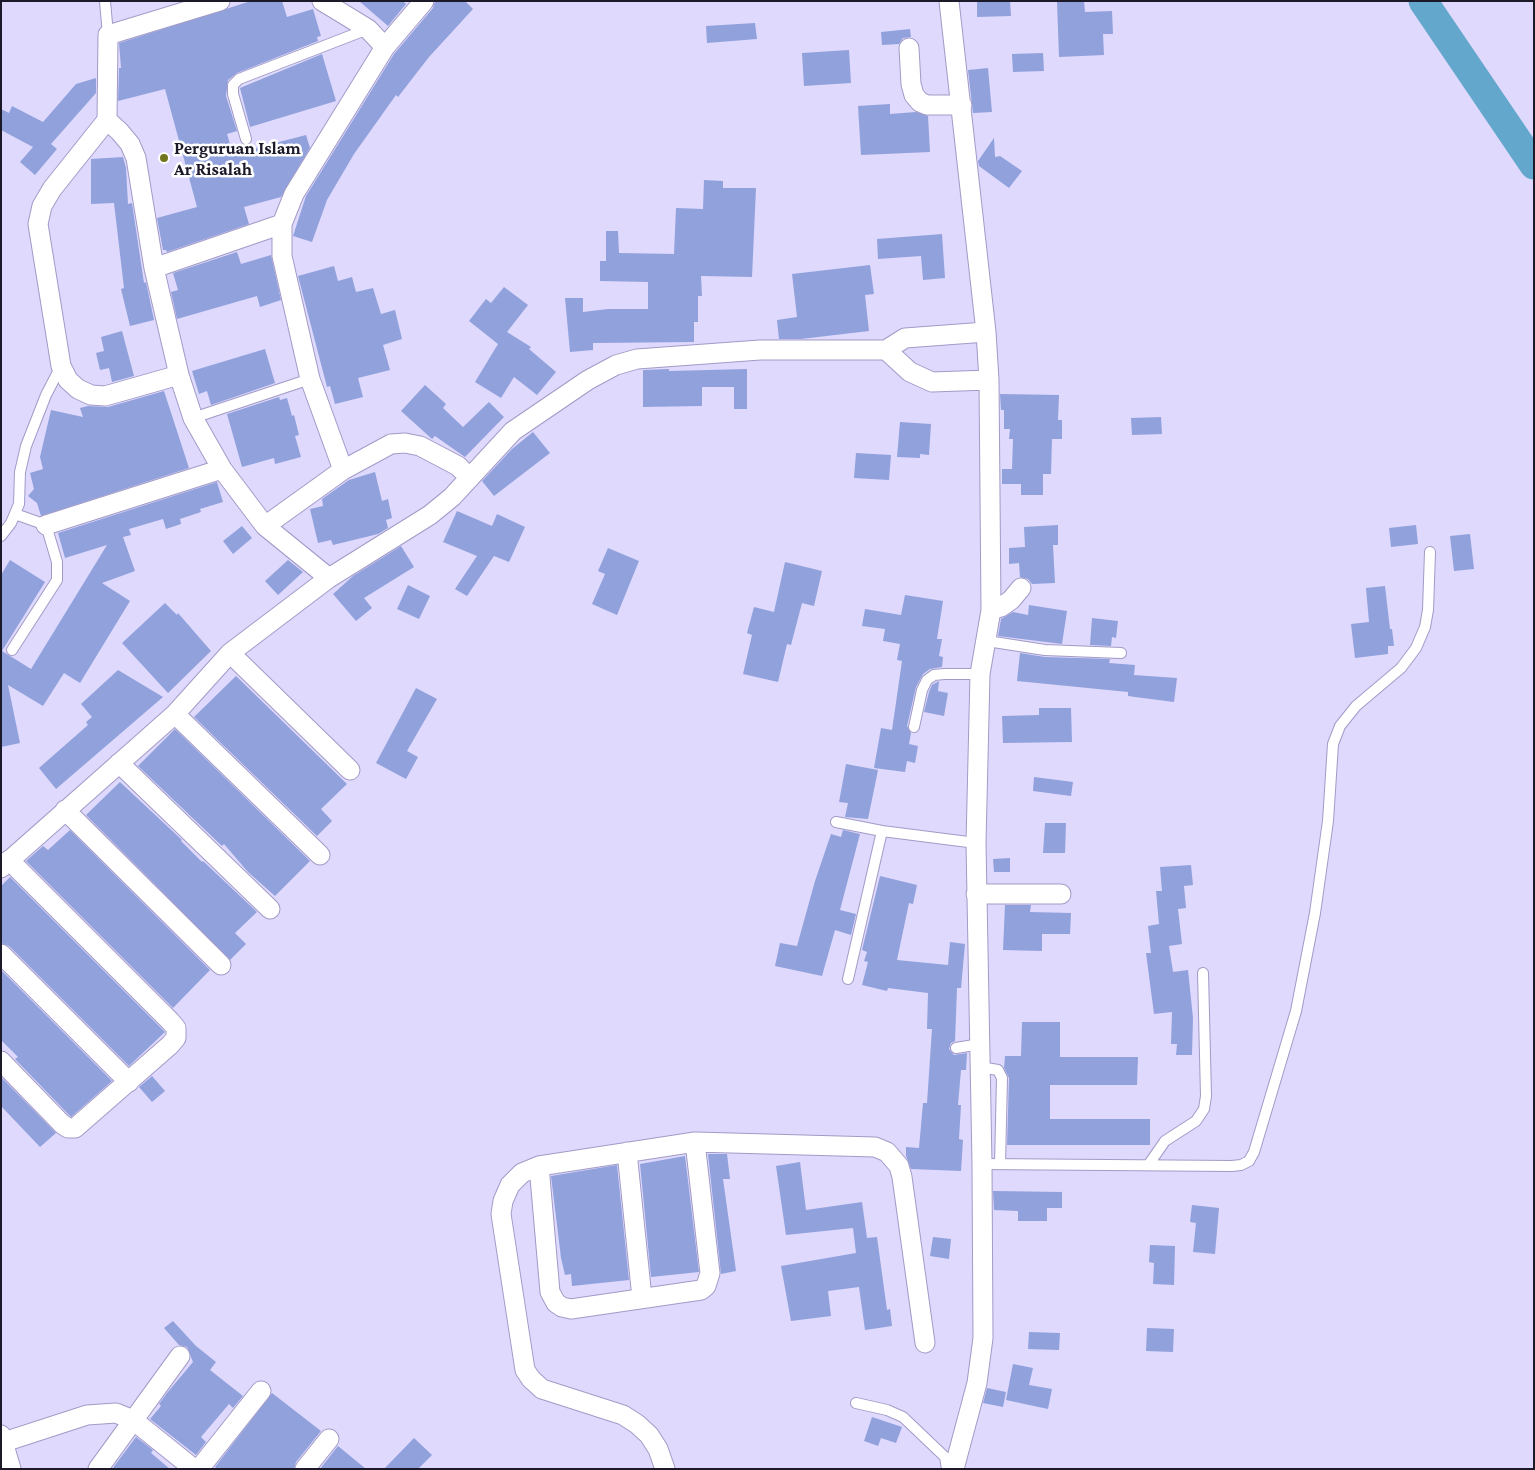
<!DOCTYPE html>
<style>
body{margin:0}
#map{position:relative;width:1535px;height:1470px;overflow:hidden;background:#ded9fd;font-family:"Crimson Pro",serif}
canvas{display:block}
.frame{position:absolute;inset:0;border:2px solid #1c1929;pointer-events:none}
</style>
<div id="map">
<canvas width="1535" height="1470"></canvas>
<div class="frame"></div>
</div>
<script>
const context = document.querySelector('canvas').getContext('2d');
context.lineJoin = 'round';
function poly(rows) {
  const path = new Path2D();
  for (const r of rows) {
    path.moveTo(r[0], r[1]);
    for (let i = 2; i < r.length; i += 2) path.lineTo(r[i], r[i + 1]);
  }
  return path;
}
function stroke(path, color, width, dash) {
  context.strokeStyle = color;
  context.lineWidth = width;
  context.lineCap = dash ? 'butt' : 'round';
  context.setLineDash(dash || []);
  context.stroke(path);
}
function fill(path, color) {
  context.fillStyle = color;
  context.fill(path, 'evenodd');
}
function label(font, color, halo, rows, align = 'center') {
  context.font = font + ' "Crimson Pro",serif';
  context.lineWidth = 5;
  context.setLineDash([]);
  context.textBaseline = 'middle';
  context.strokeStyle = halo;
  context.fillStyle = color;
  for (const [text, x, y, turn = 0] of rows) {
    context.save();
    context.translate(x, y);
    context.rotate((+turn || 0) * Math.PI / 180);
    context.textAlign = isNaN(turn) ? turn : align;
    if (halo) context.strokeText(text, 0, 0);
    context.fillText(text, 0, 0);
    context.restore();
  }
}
stroke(poly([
 [1423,1,1534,165]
]), '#63a8cc', 29);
fill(poly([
 [251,1,282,1,287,17,313,9,321,36,317,37,318,41,237,73,228,80,226,96,237,131,227,134,233,154,306,135,310,148,281,197,244,207,249,224,167,252,166,250,163,250,157,218,197,207,165,89,118,101,119,68,121,68,119,43],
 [359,1,403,1,406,4,388,26],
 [435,1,465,1,473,9,429,57,398,97,396,95,354,154,327,200,312,242,293,236,306,196,394,54,433,8],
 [977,1,1010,1,1011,16,977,17],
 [1084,1,1085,12,1112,11,1113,34,1103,34,1104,55,1059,57,1057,2],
 [755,23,757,39,707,43,706,26],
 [910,29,911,37,903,38,899,44,882,45,881,32],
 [849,50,851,83,804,86,802,53],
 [1043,53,1044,71,1013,72,1012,54],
 [322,54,336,101,250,127,240,88],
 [988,68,992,112,973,113,968,70],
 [96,78,96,93,51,144,57,149,35,175,20,162,33,147,1,130,1,109,9,113,12,106,43,122,76,84],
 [890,104,890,114,916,112,928,116,930,152,861,155,858,106],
 [994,138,995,157,1000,156,1022,171,1009,188,979,166,978,161],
 [123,157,126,168,128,204,132,203,144,283,146,282,154,320,130,326,121,289,124,288,114,203,91,204,91,159],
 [704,180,723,181,723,188,756,188,752,277,701,276,702,296,698,296,698,322,694,322,694,342,593,343,593,350,570,352,565,298,583,298,583,312,608,309,648,309,648,282,600,281,600,261,606,261,606,231,618,231,619,253,674,254,676,208,703,209],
 [942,234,945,278,923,280,921,256,878,259,877,239],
 [237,252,241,264,271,255,281,300,260,307,257,296,177,319,171,292,178,290,173,273],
 [870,265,874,294,865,295,869,331,801,339,779,339,777,320,797,317,792,274],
 [334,266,338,281,352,277,356,292,373,288,381,314,395,310,402,339,383,345,390,370,358,378,363,397,335,404,330,386,327,387,298,276],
 [504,287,528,305,507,332,531,347,529,349,556,372,537,395,514,377,501,398,475,382,498,344,469,321,486,299,491,303],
 [122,331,134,376,112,382,109,368,100,370,96,353,104,351,101,337],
 [265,349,275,383,211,405,207,391,199,394,192,371],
 [669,369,669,371,747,369,747,409,734,409,734,387,702,387,702,406,643,407,643,370],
 [425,385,446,404,443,408,463,427,489,402,504,417,465,457,435,436,432,439,401,411],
 [164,391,189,468,41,516,37,503,28,496,34,489,30,473,43,469,40,457,51,410,83,417,80,408,88,406,108,407],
 [1000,394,1059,395,1058,420,1062,420,1062,439,1052,439,1051,474,1043,474,1043,495,1021,495,1021,484,1002,484,1002,469,1012,469,1013,439,1009,439,1010,429,1004,429,1004,410,1001,410],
 [279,397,280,400,287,398,292,416,294,415,299,435,295,436,301,457,275,464,274,458,242,467,227,414],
 [1161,417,1162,434,1132,435,1131,418],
 [900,422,931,424,929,455,920,454,920,458,897,457],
 [533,432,550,453,494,496,482,481,512,449],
 [856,453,891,455,889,480,854,478],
 [375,472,382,501,388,499,392,518,386,520,388,528,378,534,333,545,331,540,318,543,310,509,323,506,322,499,349,480],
 [217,482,223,502,200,509,201,512,180,519,181,524,166,529,163,519,129,529,131,535,123,537,135,571,102,583,130,601,80,683,64,673,43,706,8,685,20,743,1,747,1,575,10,560,45,582,2,651,31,669,107,545,65,558,58,533],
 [457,511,492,526,497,514,525,527,509,562,494,556,467,596,455,589,477,556,443,542],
 [1058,525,1058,545,1053,545,1055,583,1032,584,1028,579,1020,577,1019,563,1009,564,1009,548,1025,547,1024,527],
 [1416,525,1418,544,1391,547,1389,528],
 [242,526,252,538,233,554,223,541],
 [1470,534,1474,569,1454,571,1450,536],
 [401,546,414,567,364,598,372,608,356,621,333,594,353,576],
 [608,548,639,561,617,615,592,604,605,574,598,571],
 [288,560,303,572,278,595,265,581],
 [785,562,822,571,814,606,802,603,791,645,787,644,778,682,743,674,752,635,747,633,754,607,774,612],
 [408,585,430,596,419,619,397,609],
 [1385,586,1390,629,1392,629,1394,646,1388,646,1388,654,1355,658,1351,624,1369,622,1366,588],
 [905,595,943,601,937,639,942,639,939,656,943,657,942,667,930,669,923,674,916,687,907,726,911,733,909,744,918,746,915,763,907,761,905,772,874,768,881,728,892,730,902,661,897,660,900,644,883,641,885,629,862,626,865,609,901,615],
 [165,603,177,615,178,613,211,651,168,693,122,643],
 [1029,605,1067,611,1062,644,998,636,1001,619,1013,612,1028,615],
 [1092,618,1118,621,1116,638,1112,637,1111,646,1090,645],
 [1020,653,1045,657,1110,659,1109,663,1135,665,1134,675,1177,678,1174,702,1135,697,1128,696,1128,692,1017,681],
 [118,670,163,697,56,789,39,768,88,725,86,722,92,717,81,704],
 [236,676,347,784,321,809,332,821,317,836,194,717],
 [939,681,938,691,948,693,944,716,924,712,929,692,932,685],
 [416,688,437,699,407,751,418,757,406,779,376,763],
 [1039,708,1071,708,1072,742,1003,743,1002,716,1039,715],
 [175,729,310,861,275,896,248,872,224,844,222,846,138,766],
 [846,764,878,770,868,819,845,817,848,803,839,802],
 [1034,777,1073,782,1071,796,1033,791],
 [120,782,182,840,181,841,202,862,203,861,257,912,235,933,246,944,230,960,86,815],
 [1045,823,1066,823,1065,853,1043,853],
 [70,830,210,970,173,1008,26,861,43,846,48,850],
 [843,830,860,834,840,910,856,914,851,935,835,930,822,976,775,966,780,943,797,946,815,881,831,834,841,837],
 [1010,858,1010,872,994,872,993,859],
 [1191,865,1193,885,1184,886,1186,908,1178,909,1182,944,1169,946,1173,972,1188,970,1193,1018,1192,1055,1176,1055,1177,1044,1171,1044,1172,1012,1154,1014,1146,953,1151,953,1148,926,1159,924,1156,891,1162,891,1160,867],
 [880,876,917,885,913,904,909,903,897,960,948,965,950,942,965,944,961,988,957,988,955,1041,951,1043,949,1049,954,1055,967,1053,966,1070,961,1070,958,1105,961,1105,959,1139,963,1140,961,1171,911,1169,906,1156,906,1147,919,1148,923,1103,927,1103,932,1029,927,1029,928,993,888,988,887,991,862,985,868,962,864,961,867,952,862,950],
 [10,877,165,1032,129,1066,9,946,1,943,1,886],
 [1005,905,1031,905,1030,912,1071,913,1070,934,1042,934,1042,951,1003,950],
 [1,970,112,1081,71,1117,15,1059,18,1057,1,1040],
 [1022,1022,1060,1022,1060,1057,1138,1057,1137,1085,1050,1085,1050,1119,1150,1119,1150,1145,1007,1145,1009,1078,1004,1068,1005,1056,1021,1056],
 [152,1076,165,1091,152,1102,139,1087],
 [1,1077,56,1133,40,1147,1,1106],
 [708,1154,727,1154,730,1179,723,1179,736,1271,721,1274],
 [685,1156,699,1272,651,1277,640,1164],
 [800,1162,806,1210,862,1202,867,1238,877,1237,887,1310,890,1309,892,1326,865,1330,859,1287,828,1291,831,1316,791,1321,781,1266,856,1253,853,1228,786,1235,776,1166],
 [617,1165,629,1280,572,1286,571,1274,565,1275,561,1258,551,1176],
 [993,1191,1062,1192,1062,1208,1047,1208,1047,1221,1018,1221,1018,1211,994,1210],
 [1192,1205,1219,1208,1215,1254,1193,1252,1196,1223,1190,1222],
 [933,1237,951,1239,949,1259,930,1256],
 [1150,1245,1175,1246,1174,1285,1153,1284,1154,1263,1149,1262],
 [173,1321,196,1346,216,1362,210,1370,243,1396,233,1408,229,1404,201,1437,206,1442,196,1455,150,1419,161,1406,159,1404,167,1393,193,1362,187,1347,179,1345,164,1328],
 [1147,1328,1174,1329,1173,1352,1146,1351],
 [1029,1332,1060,1333,1059,1350,1028,1349],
 [1013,1364,1033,1368,1029,1385,1052,1389,1048,1409,1006,1400],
 [987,1388,1006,1392,1003,1407,983,1403],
 [272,1393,321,1431,296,1462,294,1469,217,1469,215,1467],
 [872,1417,902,1427,896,1443,881,1438,878,1446,864,1441],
 [136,1437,153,1450,151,1453,170,1469,112,1469],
 [414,1438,432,1455,418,1469,384,1469],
 [338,1446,366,1469,320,1469]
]), '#91a1dc');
const service = poly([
 [105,1,108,35],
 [246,139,233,94,233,85,239,79,368,29],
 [193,418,310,379],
 [1,536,11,523,19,504,20,472,26,446,46,395,61,366],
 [987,641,1045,650,1121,653],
 [12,650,57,580,57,562,46,525,15,514],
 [914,727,922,690,927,680,934,675,944,674,980,674],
 [836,822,882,831,976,843],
 [848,979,882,831],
 [956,1048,980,1044],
 [980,1067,998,1070,1002,1078,1000,1164],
 [982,1164,1232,1166,1241,1165,1249,1161,1254,1152,1296,1011,1315,913,1328,821,1333,744,1340,726,1356,706,1401,668,1416,648,1425,627,1428,610,1430,552],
 [1149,1164,1165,1141,1196,1121,1204,1109,1206,1096,1203,973],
 [856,1403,887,1410,903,1417,945,1457,947,1469]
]);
const minor = poly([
 [322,1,368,29,385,47],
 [949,1,986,332,989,380,991,610,980,674,976,843,982,1164,983,1338,977,1383,954,1469],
 [909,48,911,84,914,95,920,102,927,105,962,105],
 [154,268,282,224],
 [886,350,910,372,932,382,989,380],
 [179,375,105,396,91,395,78,389,68,380,61,366,38,224,42,206,52,189,107,120,108,35,220,1],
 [222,469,265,526,329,578],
 [343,470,310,379,282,256,282,224,294,194,385,47,424,1],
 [46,525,222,469,193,418,179,375,154,268,136,158,130,144,120,132,107,120],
 [265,526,343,470,391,444,405,443,420,446,458,466,470,478],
 [991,610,1001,607,1011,600,1021,588],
 [230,653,350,770],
 [175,714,320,855],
 [119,763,270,909],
 [65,810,221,965],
 [1,868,175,714,230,653,329,578,430,515,452,497,513,431,588,380,616,365,637,359,760,350,886,350,905,338,986,332],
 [976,894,1061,894],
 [1,954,129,1082],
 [1,1061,62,1124,68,1128,75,1128,170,1045,176,1038,176,1028,170,1021,9,860],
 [627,1152,642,1298],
 [539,1166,550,1292,556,1303,562,1307,571,1309,701,1290,706,1286,710,1273,695,1142],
 [1,1435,11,1469],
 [1,1443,87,1415,116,1413,133,1420,194,1469],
 [98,1469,180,1356],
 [199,1469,261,1391],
 [305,1469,329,1439],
 [665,1469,658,1449,649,1435,637,1424,623,1415,542,1389,531,1379,525,1370,501,1214,503,1201,510,1185,522,1173,539,1166,695,1142,875,1147,887,1152,899,1166,902,1177,925,1343]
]);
stroke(service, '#a29bc7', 12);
stroke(minor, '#a29bc7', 21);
stroke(service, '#fff', 10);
stroke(minor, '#fff', 19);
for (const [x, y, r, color] of [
 [164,158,5,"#71761e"]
]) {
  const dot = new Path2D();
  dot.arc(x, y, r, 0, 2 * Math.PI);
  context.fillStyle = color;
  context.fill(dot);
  stroke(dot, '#fff', 2);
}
label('bold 18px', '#1c1929', '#fff', [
 ["Perguruan Islam",174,148],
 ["Ar Risalah",174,169]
], 'left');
</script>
